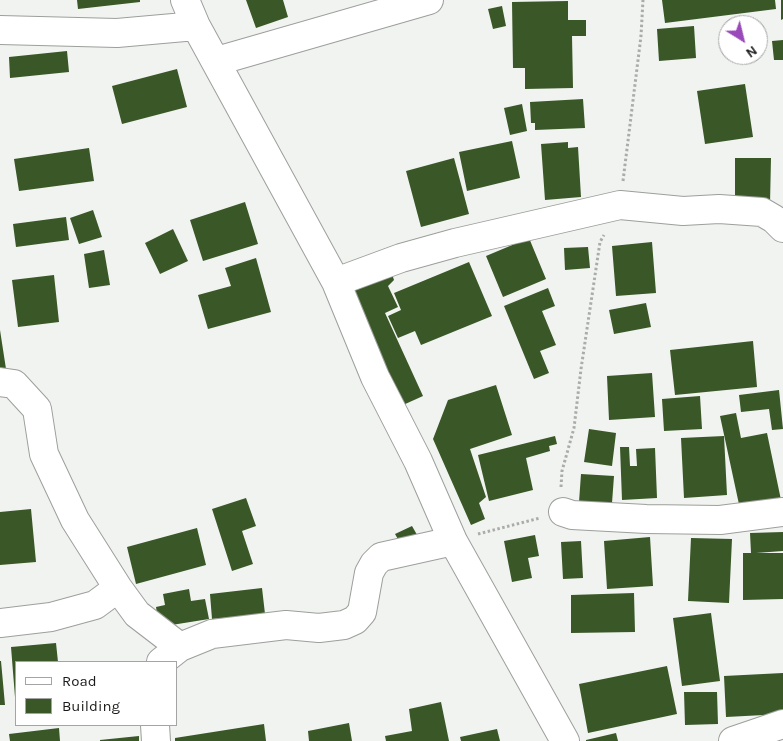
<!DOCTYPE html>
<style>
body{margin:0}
#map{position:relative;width:783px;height:741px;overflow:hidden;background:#f0f3ef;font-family:Karla,sans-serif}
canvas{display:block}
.legend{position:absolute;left:15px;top:661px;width:162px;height:65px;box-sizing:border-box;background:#fff;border:1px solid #a3a4a3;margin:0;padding:6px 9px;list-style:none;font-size:15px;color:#1a1b19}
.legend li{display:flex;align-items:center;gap:10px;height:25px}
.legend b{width:25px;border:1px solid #a3a4a3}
.north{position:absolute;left:718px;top:15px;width:50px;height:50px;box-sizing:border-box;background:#fff;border:1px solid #a3a4a3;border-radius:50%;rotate:144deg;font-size:14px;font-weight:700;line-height:20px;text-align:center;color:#1a1b19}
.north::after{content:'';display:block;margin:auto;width:18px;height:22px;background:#9949b9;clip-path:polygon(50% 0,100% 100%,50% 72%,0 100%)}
</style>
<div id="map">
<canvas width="783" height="741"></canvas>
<ul class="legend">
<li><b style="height:6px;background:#fff"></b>Road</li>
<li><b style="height:14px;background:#395727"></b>Building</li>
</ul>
<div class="north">N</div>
</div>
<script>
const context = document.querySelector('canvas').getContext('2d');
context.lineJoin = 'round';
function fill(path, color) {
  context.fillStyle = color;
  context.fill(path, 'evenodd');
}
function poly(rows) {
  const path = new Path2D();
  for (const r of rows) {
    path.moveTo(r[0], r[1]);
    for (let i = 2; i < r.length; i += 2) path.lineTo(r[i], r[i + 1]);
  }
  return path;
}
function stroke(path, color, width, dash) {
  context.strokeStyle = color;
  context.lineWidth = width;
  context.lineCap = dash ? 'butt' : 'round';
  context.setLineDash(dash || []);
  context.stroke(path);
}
fill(poly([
 [77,0,140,0,140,2,78,9],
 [246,0,283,0,288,17,256,28],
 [662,0,775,0,776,9,665,23],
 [781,0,783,0,783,19,781,20],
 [568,1,568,20,586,20,586,36,572,36,573,88,525,89,525,68,513,68,512,2],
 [502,6,506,26,493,29,488,9],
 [694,26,696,58,659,61,657,29],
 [783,40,783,60,774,60,772,41],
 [67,51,69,72,10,78,9,57],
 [177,69,187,107,122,124,112,86],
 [745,84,753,137,705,144,697,91],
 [583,99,585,128,535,130,535,123,531,123,530,102],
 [522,104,527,131,510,135,504,108],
 [512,141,520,178,467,191,459,152],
 [568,142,568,148,578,147,581,197,545,200,541,144],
 [89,148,94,181,19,191,14,159],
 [454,158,469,214,421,227,406,171],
 [735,158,771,158,770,204,735,204],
 [245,202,258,244,203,261,190,220],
 [93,210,102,237,79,244,70,218],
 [66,217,69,240,16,247,13,224],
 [173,229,188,261,160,274,145,243],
 [529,238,546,279,503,297,486,256],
 [652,242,656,293,616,296,612,246],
 [588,247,590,268,565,270,564,248],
 [104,250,110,285,89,288,84,254],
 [256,258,271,312,208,329,198,295,231,286,225,268],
 [469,262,492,316,421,345,415,331,398,338,388,316,401,310,394,293],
 [392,274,394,280,388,286,398,307,385,313,423,396,403,405,352,292],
 [54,275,59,322,18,327,12,280],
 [548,288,555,306,542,311,556,345,540,351,549,373,534,379,504,306],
 [646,303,651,327,614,334,609,310],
 [0,330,6,369,0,370],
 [753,341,757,387,675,395,670,350],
 [652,373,655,417,609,420,607,376],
 [496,385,512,435,470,449,486,497,479,503,485,519,471,525,433,439,448,400],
 [779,390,783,429,772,430,769,409,741,412,739,395],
 [700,396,702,429,664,431,662,399],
 [736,413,741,438,767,433,781,500,740,509,720,416],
 [589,429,616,433,612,466,584,462],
 [555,436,557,444,549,446,550,451,526,458,533,490,489,501,478,455],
 [724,436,727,495,684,498,681,438],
 [620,447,629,447,630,466,637,466,636,449,655,448,657,498,622,500],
 [581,474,614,476,612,503,579,502],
 [246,498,256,526,242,531,253,564,232,571,212,509],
 [31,509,36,562,0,565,0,512],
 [412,526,420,540,403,548,395,534],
 [197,528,206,565,136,584,127,547],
 [783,532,783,551,756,553,783,553,783,599,743,600,743,553,751,553,750,533],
 [535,535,539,556,528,558,532,578,512,582,504,541],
 [650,537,653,586,607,589,604,541],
 [691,538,732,539,729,603,688,601],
 [581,541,583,578,563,579,561,542],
 [262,588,265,614,212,619,210,594],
 [189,589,191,601,205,599,209,619,159,627,156,607,165,605,163,594],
 [634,593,635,632,571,633,571,595],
 [711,613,720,681,682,686,673,618],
 [56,643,58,662,16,662,16,697,15,697,11,647],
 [0,661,1,661,5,705,0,705],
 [667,666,677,714,588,733,579,684],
 [783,673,783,714,726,717,724,676],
 [684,692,717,692,718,724,685,725],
 [441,702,449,741,386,741,385,736,412,731,409,709],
 [349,723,352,741,309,741,308,731],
 [264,724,266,741,175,741,175,738],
 [59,728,60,741,10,741,9,734],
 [497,729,500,741,461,741,460,737],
 [616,733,618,741,586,741,586,740],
 [139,736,139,741,100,741,100,740]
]), '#395727');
const minor = poly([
 [185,0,196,26,336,282,375,377,418,461,453,541,565,741],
 [0,30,117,33,196,26],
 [217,61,429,0],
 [336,282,401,258,455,243,620,205,683,211,719,209,762,212,774,219,783,228],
 [0,382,14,384,37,409,44,454,75,520,118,588,137,614,180,647],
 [563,512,572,515,646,519,720,520,783,512],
 [0,623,51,617,95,605,118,588],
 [161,662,180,647,212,634,286,625,319,628,344,625,355,620,362,612,369,573,374,564,381,557,453,541],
 [155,725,156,741],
 [733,741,783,724]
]);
stroke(minor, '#9c9f9b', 30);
stroke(poly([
 [623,181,641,36,643,0],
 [561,487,562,471,574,428,581,369,600,242,604,235],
 [478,534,540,518]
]), '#aaaca9', 3, [2.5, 2.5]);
stroke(minor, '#fff', 28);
</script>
